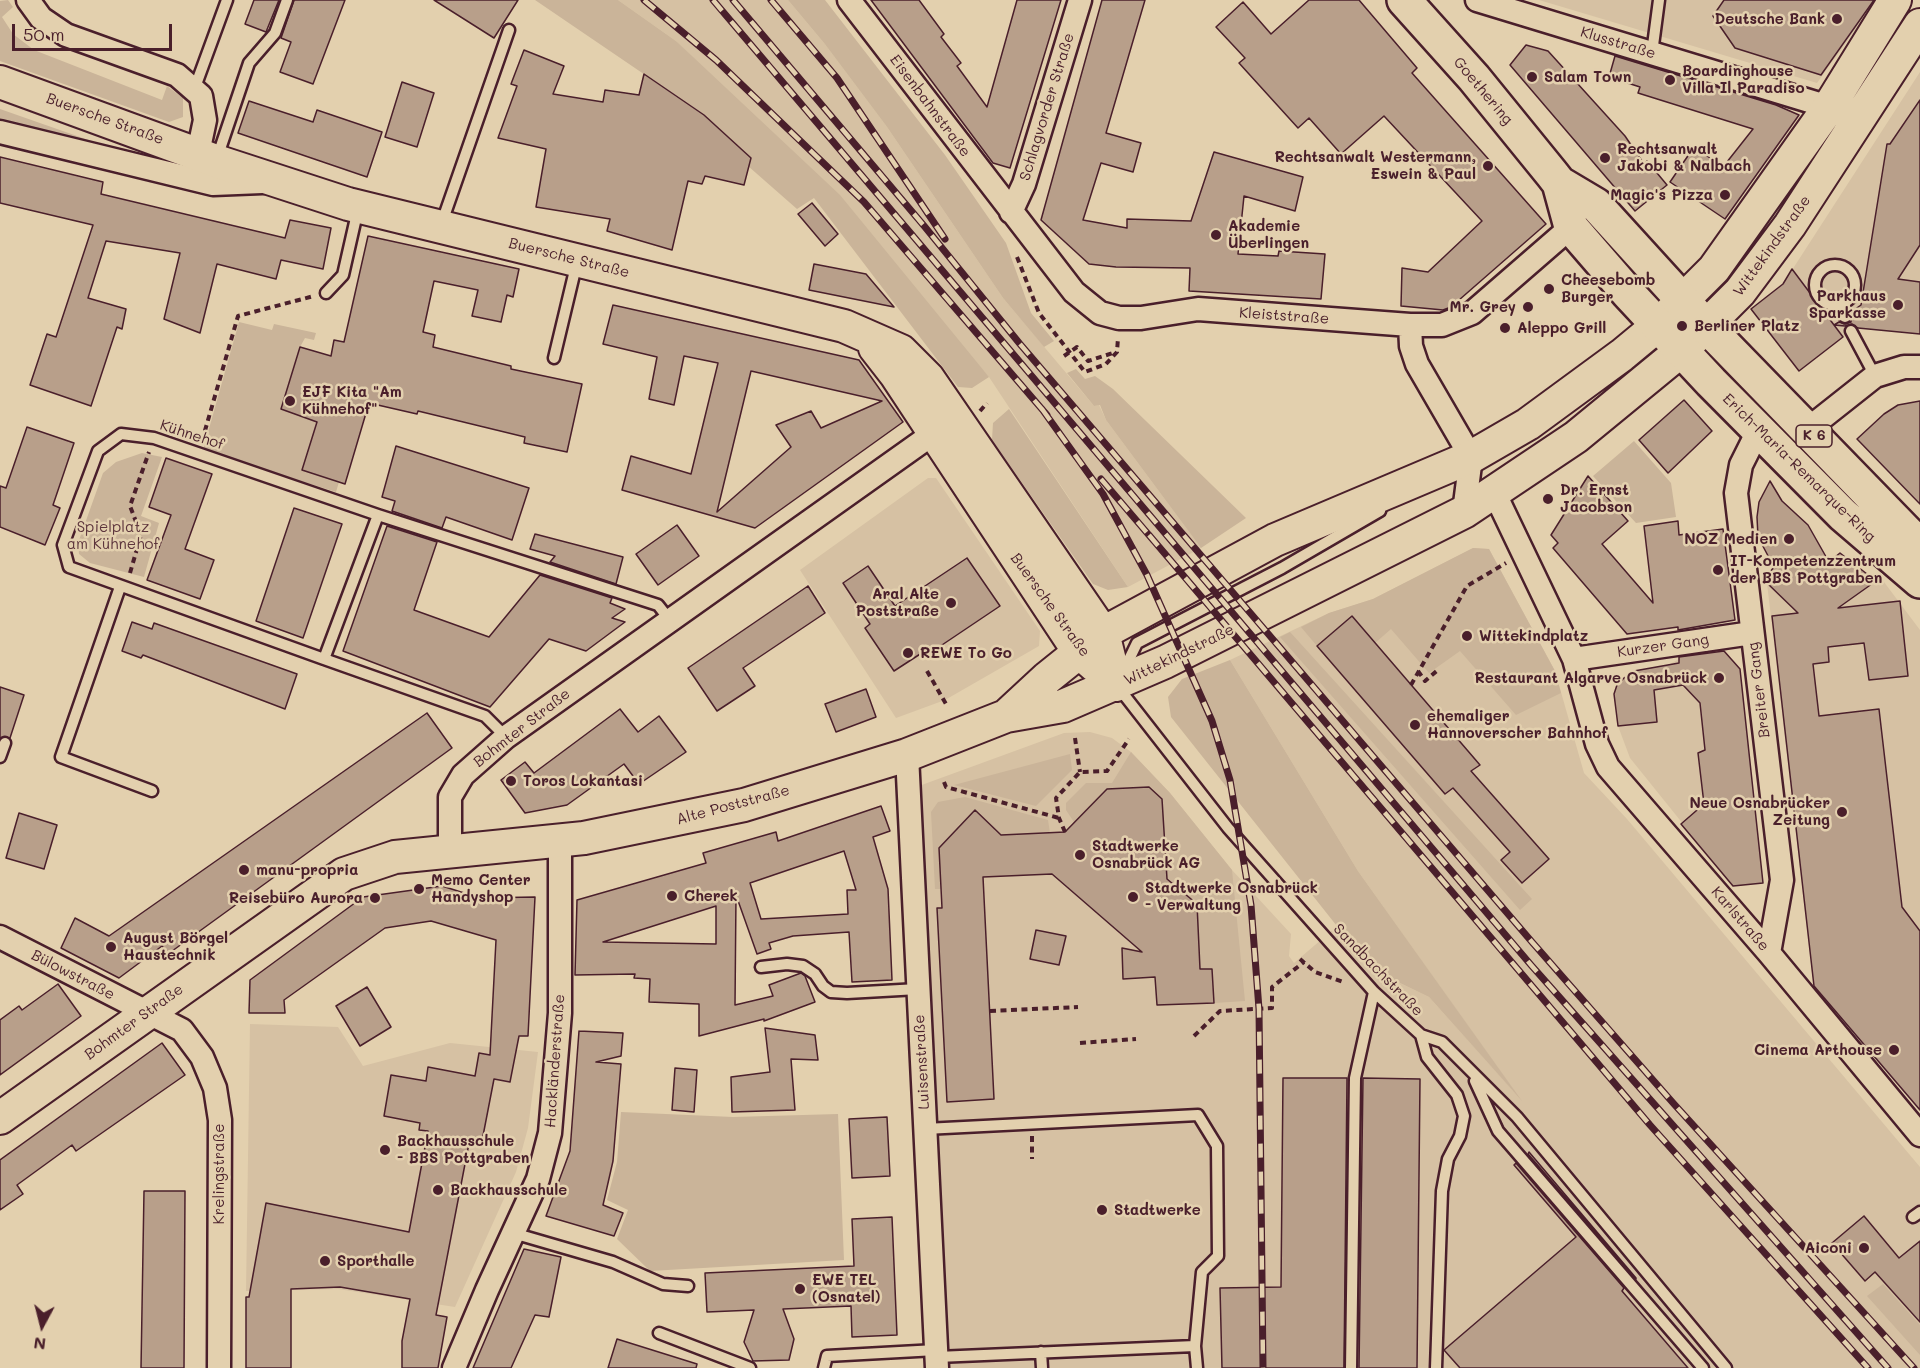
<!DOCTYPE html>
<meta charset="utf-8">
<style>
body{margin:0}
#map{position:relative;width:1920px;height:1368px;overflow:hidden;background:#e3d0ae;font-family:Mali,sans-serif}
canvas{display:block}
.north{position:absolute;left:12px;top:1296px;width:60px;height:60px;-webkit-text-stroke:4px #e3d0ae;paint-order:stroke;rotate:187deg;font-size:16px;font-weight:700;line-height:24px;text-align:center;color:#4a1f2b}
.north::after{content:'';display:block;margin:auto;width:21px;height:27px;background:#4a1f2b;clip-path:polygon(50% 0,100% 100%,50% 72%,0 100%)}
.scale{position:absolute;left:12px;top:24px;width:160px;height:27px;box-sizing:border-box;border:3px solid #4a1f2b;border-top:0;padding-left:8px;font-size:18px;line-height:21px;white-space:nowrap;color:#4a1f2b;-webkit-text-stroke:4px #e3d0ae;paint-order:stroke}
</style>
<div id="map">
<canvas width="1920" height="1368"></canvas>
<div class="north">N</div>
<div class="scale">50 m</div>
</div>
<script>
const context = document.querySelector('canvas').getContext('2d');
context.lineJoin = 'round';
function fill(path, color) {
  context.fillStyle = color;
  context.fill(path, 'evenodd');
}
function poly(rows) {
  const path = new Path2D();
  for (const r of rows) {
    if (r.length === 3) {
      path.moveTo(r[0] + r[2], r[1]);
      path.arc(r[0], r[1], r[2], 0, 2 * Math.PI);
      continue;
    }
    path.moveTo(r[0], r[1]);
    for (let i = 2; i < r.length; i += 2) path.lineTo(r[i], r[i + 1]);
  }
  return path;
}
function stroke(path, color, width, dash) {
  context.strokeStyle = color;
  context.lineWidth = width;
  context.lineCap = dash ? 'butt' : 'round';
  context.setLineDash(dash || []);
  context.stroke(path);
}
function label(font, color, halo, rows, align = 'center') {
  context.font = font + ' Mali,sans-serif';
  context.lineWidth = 5;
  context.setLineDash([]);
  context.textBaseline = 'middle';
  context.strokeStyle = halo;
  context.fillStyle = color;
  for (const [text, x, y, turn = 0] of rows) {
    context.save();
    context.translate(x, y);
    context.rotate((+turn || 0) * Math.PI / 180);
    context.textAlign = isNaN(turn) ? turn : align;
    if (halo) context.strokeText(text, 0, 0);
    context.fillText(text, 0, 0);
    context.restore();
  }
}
fill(poly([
 [618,0,788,0,824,43,887,127,1003,298,1094,406,1099,405,1106,420,1201,548,1128,587,989,377,676,41],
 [1539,0,1877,0,1817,83],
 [1920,72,1920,334,1856,327,1799,371,1751,309,1783,284],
 [928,478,936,478,1040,631,1039,646,945,700,896,718,800,570],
 [1770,482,1781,500,1808,525,1828,560,1840,553,1870,577,1875,575,1881,578,1920,630,1920,1110,1814,990,1767,583,1766,577,1775,569,1758,537,1757,517,1759,502],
 [1473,548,1489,549,1555,671,1584,773,1627,819,1920,1167,1920,1368,937,1368,908,790,1064,733,1090,732,1112,738,1131,752,1170,793,1232,870,1291,934,1289,956,1294,963,1336,927,1371,969,1429,997,1517,1095,1358,871,1230,660,1329,613,1373,599],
 [1724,651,1740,669,1763,883,1733,886,1630,758,1618,726,1614,695,1679,659],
 [250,1024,338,1027,363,1066,450,1043,538,1052,528,1128,516,1172,455,1307,338,1289,246,1291]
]), '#d6c1a3');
fill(poly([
 [8,0,13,7,2,17,13,34,34,50,162,100,167,86,183,98,183,117,169,122,0,61,0,1],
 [535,0,618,0,676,41,840,195,989,377,972,388,958,387,814,198,797,209,748,166,704,115],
 [788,0,825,0,945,155,1006,243,1031,313,1054,341,1044,347,1003,298,887,127,824,43],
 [0,109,114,149,0,120],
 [239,322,272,330,274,324,316,333,314,340,305,338,300,347,317,421,339,482,336,492,203,450],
 [1076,369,1085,379,1095,376,1113,389,1246,518,1201,548,1106,420,1100,405,1094,406,1067,373],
 [1009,409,1128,587,1108,590,1093,584,992,440,993,423],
 [1634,441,1671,483,1676,517,1636,523,1593,476],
 [142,453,162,457,141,516,159,523,144,577,90,563,79,554,78,543,103,473,116,462],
 [1473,548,1489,549,1555,671,1561,693,1516,715,1460,651,1429,673,1391,629,1375,643,1317,646,1301,627,1329,613,1373,599],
 [1290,632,1532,899,1520,910,1280,637],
 [1230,660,1358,871,1522,1101,1429,997,1371,969,1171,717,1168,697,1182,679],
 [1131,752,1170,793,1232,870,1245,1001,1214,1003,1212,969,1200,969,1197,904,1167,879,1162,799,1149,787,1107,789,1074,822,1066,810,1066,803,1086,783,1112,783],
 [1070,754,1072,770,1036,806,954,785],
 [965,797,1048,820,1050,833,1001,835,975,810,939,848,941,889,935,889,931,812,938,802],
 [621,1112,733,1117,838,1114,844,1260,650,1271,617,1239,628,1210,607,1200,617,1162],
 [1883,1284,1920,1325,1920,1355,1867,1296]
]), '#cab499');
const building = poly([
 [254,0,279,0,266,32,245,24,254,0],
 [294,0,345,0,313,84,280,72,291,42,281,38,294,0],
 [434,0,518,0,494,38,434,0],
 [871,0,919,0,944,34,941,37,961,63,957,66,987,107,1017,0,1061,0,1010,168,993,163,871,0],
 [1102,0,1145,0,1106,133,1141,143,1133,172,1101,163,1083,220,1127,228,1127,219,1191,221,1214,152,1303,177,1295,211,1244,196,1238,254,1278,256,1279,251,1325,254,1321,299,1189,291,1190,268,1116,267,1089,264,1041,220,1102,0],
 [1309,0,1359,0,1417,68,1412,73,1546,224,1451,307,1443,310,1401,306,1402,268,1428,272,1482,221,1384,116,1341,154,1309,118,1298,128,1239,63,1245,58,1216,27,1243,2,1271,34,1309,0],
 [1724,0,1874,0,1821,75,1735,48,1713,16,1724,0],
 [1526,45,1548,51,1625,136,1644,164,1647,161,1667,185,1635,211,1510,65,1526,45],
 [524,50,564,66,553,94,603,102,605,90,639,95,644,74,704,115,751,158,744,185,705,176,702,184,688,181,672,250,607,231,610,219,536,207,546,149,498,138,517,86,511,84,524,50],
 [1615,56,1776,105,1799,115,1725,219,1670,182,1694,147,1723,167,1753,129,1638,93,1640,87,1609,77,1615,56],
 [402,82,434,93,417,147,385,137,402,82],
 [1920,100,1920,245,1898,279,1920,282,1920,334,1858,328,1852,324,1845,326,1834,325,1839,322,1845,324,1851,322,1851,312,1861,305,1887,144,1890,144,1920,100],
 [249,101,313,122,317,110,382,132,367,177,238,133,249,101],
 [0,157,103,182,101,194,285,238,290,220,331,228,323,269,281,260,276,279,217,264,200,333,164,319,180,253,106,241,88,298,126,309,122,329,117,327,91,406,30,385,47,334,56,337,93,225,0,203,0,157],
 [812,203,838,234,825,246,798,214,812,203],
 [368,236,519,269,513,297,507,295,501,322,472,316,478,290,434,281,423,332,435,335,433,347,511,366,511,369,582,384,567,452,524,443,525,437,418,411,417,414,369,403,345,484,302,470,317,422,281,409,300,347,331,356,334,340,344,342,368,236],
 [814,264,866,274,894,307,809,290,814,264],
 [1792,269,1843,337,1799,371,1751,309,1783,284,1792,269],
 [613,305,859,360,903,422,755,528,622,490,631,456,691,474,718,363,684,356,674,405,649,399,657,357,603,344,613,305],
 [751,371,882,401,821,428,811,411,776,425,791,447,717,512,751,371],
 [1684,400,1712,431,1668,473,1639,440,1684,400],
 [1920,401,1920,504,1857,439,1884,414,1898,405,1920,401],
 [27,427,74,443,53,505,60,508,45,545,0,527,0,486,6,488,27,427],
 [396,446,529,488,512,540,446,517,442,528,392,511,395,501,382,497,396,446],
 [166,458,212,474,185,549,214,560,200,599,147,580,171,515,149,507,166,458],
 [1588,476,1628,521,1602,544,1653,603,1644,526,1678,521,1679,535,1723,529,1735,620,1678,630,1678,627,1627,634,1553,548,1558,543,1551,535,1588,476],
 [1770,481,1782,501,1808,525,1829,562,1840,553,1876,581,1838,608,1900,601,1908,676,1869,680,1864,643,1828,647,1829,662,1813,664,1819,716,1879,709,1902,907,1920,931,1920,1110,1814,986,1772,616,1798,613,1767,583,1766,577,1774,567,1758,537,1757,517,1759,502,1770,481],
 [294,508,342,524,303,638,256,621,294,508],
 [677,525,699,556,658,585,636,554,677,525],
 [387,526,437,542,414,610,489,637,540,575,612,598,610,603,625,609,612,618,625,622,586,651,549,639,490,707,343,651,387,526],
 [535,534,623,557,616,584,550,562,555,556,530,549,535,534],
 [967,558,1000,606,933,651,931,647,894,671,865,628,870,624,843,583,868,566,895,606,967,558],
 [808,586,825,613,743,668,755,686,717,711,688,668,808,586],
 [1352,616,1480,765,1471,771,1549,859,1522,883,1501,860,1510,852,1453,788,1445,794,1317,646,1352,616],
 [132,622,152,629,154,623,297,674,285,709,143,655,141,658,122,651,132,622],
 [1724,651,1740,669,1763,883,1733,886,1681,824,1704,804,1698,753,1705,750,1700,703,1683,685,1654,690,1657,722,1618,726,1614,694,1617,685,1624,678,1634,671,1679,663,1679,657,1724,651],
 [0,687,24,695,10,738,0,738,0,687],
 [866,689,876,717,836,732,825,704,866,689],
 [620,709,638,732,659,716,686,752,639,784,624,764,567,805,525,813,501,780,525,762,534,773,620,709],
 [427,713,452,748,168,954,162,946,119,978,61,948,75,918,109,936,427,713],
 [1149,787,1162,799,1167,879,1197,904,1200,969,1212,969,1214,1003,1157,1005,1155,977,1123,979,1122,948,1142,952,1052,874,983,877,994,1099,947,1102,937,908,942,908,939,848,975,810,1001,835,1065,832,1107,789,1149,787],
 [881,806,890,831,873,837,888,889,892,980,852,982,849,932,793,936,769,943,771,949,757,954,736,895,735,1005,773,996,769,985,801,973,805,976,815,1002,764,1021,764,1019,699,1036,699,1004,649,1002,650,979,634,978,635,974,575,975,577,900,706,863,703,853,776,832,778,841,881,806],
 [844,851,856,890,847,890,848,914,761,919,750,883,844,851],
 [716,906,716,944,603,942,716,906],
 [19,813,57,825,44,869,6,858,19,813],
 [442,886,480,898,535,897,528,1036,519,1036,510,1082,494,1079,482,1141,470,1138,436,1315,447,1317,438,1368,402,1368,402,1341,410,1299,340,1287,291,1289,291,1368,246,1368,246,1297,249,1297,266,1203,409,1232,428,1131,419,1130,420,1123,384,1116,391,1075,426,1081,428,1067,475,1076,479,1053,490,1055,496,940,431,921,385,928,284,1000,285,1013,249,1013,250,980,363,897,442,886],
 [1036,930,1066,936,1059,965,1030,959,1036,930],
 [58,984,81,1016,0,1075,0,1020,19,1006,22,1010,58,984],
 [367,987,391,1027,360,1046,336,1006,367,987],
 [765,1028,815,1035,818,1060,791,1059,795,1110,732,1112,731,1077,770,1072,765,1028],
 [579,1031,623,1033,621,1056,596,1062,621,1064,613,1161,603,1205,623,1213,614,1236,546,1216,570,1151,579,1031],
 [162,1043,185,1075,76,1151,72,1145,17,1185,23,1194,0,1210,0,1160,162,1043],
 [675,1068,697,1070,694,1112,672,1110,675,1068],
 [1283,1078,1347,1078,1344,1368,1222,1368,1220,1288,1281,1287,1283,1078],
 [1363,1078,1420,1079,1417,1368,1359,1368,1363,1078],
 [887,1117,890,1176,852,1178,849,1119,887,1117],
 [1529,1152,1636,1278,1636,1279,1528,1154,1529,1152],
 [1516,1163,1624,1288,1622,1291,1688,1368,1460,1368,1444,1350,1576,1237,1514,1165,1516,1163],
 [144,1191,185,1191,184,1368,141,1368,144,1191],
 [1864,1216,1899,1258,1920,1241,1920,1322,1875,1272,1865,1281,1832,1243,1864,1216],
 [892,1217,897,1335,852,1337,851,1306,783,1309,794,1339,789,1360,753,1361,744,1342,754,1310,707,1312,705,1273,854,1266,852,1219,892,1217],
 [524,1249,561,1257,549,1317,535,1315,511,1368,473,1368,524,1249],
 [617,1339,697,1364,696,1368,608,1368,617,1339]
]);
fill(building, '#b89f8a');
stroke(building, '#4a1f2b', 1.5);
const lane = poly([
 [1652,53,1659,0],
 [194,90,227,0],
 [217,158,249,63,275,33,287,0],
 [441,225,509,30],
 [1835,285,20],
 [326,293,343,275,358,209],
 [1840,305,1845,317],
 [1851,331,1875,376],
 [554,358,577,262],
 [378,515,324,659,485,716,506,737],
 [120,587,61,757,152,791],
 [324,659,69,567,63,545,98,451,121,434,154,438,378,515,658,605,669,619],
 [1122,674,1137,643,1282,568,1380,511],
 [1118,687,1228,828,1325,937,1374,992,1421,1035,1442,1042,1517,1117,1726,1368],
 [0,757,5,743],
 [761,967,787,964,803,966,815,974,823,986,831,992,847,993,918,989],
 [1421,1035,1427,1057,1457,1095,1464,1116,1460,1136,1448,1159,1442,1191,1436,1368],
 [1475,1081,1498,1131,1703,1368],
 [925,1129,1198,1115,1217,1146,1218,1256,1202,1272,1195,1346,937,1357],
 [1913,1217,1920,1212],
 [513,1233,613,1262,663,1284,688,1286],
 [659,1333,750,1368],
 [1195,1346,1197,1368],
 [1041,1352,1042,1368],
 [824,1368,827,1356,936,1350],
 [1351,1368,1355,1078,1374,992]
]);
const street = poly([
 [28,0,41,18,66,35,177,75,201,96,205,120,198,153],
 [849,0,1074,292,1100,313,1119,318,1141,318,1198,309,1410,325,1442,325,1472,313,1571,227],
 [1477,0,1829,107],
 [0,132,213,184,262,182],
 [1011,212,1024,184,1080,0],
 [1410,325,1411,346,1417,364,1471,457,1464,512],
 [1759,429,1741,465,1736,493,1782,880,1769,953],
 [1808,429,1875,376,1904,367,1920,367],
 [1495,494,1574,659,1597,744,1608,767,1769,953,1920,1135],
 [1574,659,1752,633],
 [907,755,937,1368],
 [450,851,450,797,463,775,506,737,934,433],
 [0,937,182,1030,202,1057,215,1088,220,1120,219,1368],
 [454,1368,487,1290,538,1179,550,1133,560,1013,560,842]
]);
const secondary = poly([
 [0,82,216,161,348,204,844,326,901,351,928,378,1103,633,1116,685],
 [875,348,896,375,1079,652,1095,666],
 [1006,716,1047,678,1103,633,1275,540,1471,457,1528,424,1622,355,1657,326,1714,269,1829,107,1895,0],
 [0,1118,344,874,395,857,584,838,744,805,907,755,1006,716,1063,706,1165,662,1464,512,1576,437,1682,350,1740,292,1790,225,1920,25]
]);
const primary = poly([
 [1404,0,1474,78,1552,174,1559,183,1571,227,1628,293,1711,382,1843,515,1920,581],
 [1559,183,1596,205,1707,327,1920,546]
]);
stroke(lane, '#4a1f2b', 15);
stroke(street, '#4a1f2b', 27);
stroke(secondary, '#4a1f2b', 36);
stroke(primary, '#4a1f2b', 38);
stroke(poly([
 [1017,257,1039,313,1085,372,1106,364,1117,352,1118,338],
 [1064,356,1077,347,1088,361,1116,352],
 [980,411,987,403],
 [202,441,238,316,314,296],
 [130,573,141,535,130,506,149,452],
 [927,671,946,704],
 [1418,671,1425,681,1439,669],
 [1411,685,1467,586,1506,563],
 [1075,738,1080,772],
 [944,782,946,787,1059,818],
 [1065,832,1059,818,1056,798,1080,772,1107,771,1129,739],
 [1300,959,1315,972,1343,982],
 [990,1011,1078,1007],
 [1194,1036,1220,1011,1272,1008,1272,987,1304,962],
 [1080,1043,1136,1039],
 [1032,1136,1032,1159]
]), '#4a1f2b', 4, [6, 4.5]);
stroke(lane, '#e3d0ae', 10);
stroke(street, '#e3d0ae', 22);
stroke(secondary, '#e3d0ae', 32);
stroke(primary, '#e3d0ae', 33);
const rail = poly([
 [644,0,716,60,864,202,1047,415],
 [713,0,1531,965,1888,1368],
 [733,0,925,227,1020,344,1532,942,1674,1104,1914,1368],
 [771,0,837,78,945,239],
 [1042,409,1103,494,1147,575,1212,721,1230,780,1251,905,1259,1009,1263,1368],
 [1101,479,1154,541],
 [1149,535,1650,1125,1868,1368]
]);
stroke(rail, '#4a1f2b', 7);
stroke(rail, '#e3d0ae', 4.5, [14]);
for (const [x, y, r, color] of [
 [1837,19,6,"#4a1f2b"],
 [1532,77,6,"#4a1f2b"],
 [1670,80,6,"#4a1f2b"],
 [1605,158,6,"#4a1f2b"],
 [1488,166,6,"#4a1f2b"],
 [1725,195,6,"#4a1f2b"],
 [1216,235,6,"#4a1f2b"],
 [1549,289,6,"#4a1f2b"],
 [1898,305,6,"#4a1f2b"],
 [1528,307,6,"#4a1f2b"],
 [1682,326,6,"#4a1f2b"],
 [1505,328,6,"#4a1f2b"],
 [290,401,6,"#4a1f2b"],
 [1548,499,6,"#4a1f2b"],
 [1789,539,6,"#4a1f2b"],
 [1718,570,6,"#4a1f2b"],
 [951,603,6,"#4a1f2b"],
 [1467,636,6,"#4a1f2b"],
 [908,653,6,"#4a1f2b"],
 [1719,678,6,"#4a1f2b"],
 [1415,725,6,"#4a1f2b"],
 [511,781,6,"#4a1f2b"],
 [1842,812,6,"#4a1f2b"],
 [1080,855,6,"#4a1f2b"],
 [244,870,6,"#4a1f2b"],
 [419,889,6,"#4a1f2b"],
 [672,896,6,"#4a1f2b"],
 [1133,897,6,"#4a1f2b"],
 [375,898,6,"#4a1f2b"],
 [111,947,6,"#4a1f2b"],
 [1894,1050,6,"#4a1f2b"],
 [385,1150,6,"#4a1f2b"],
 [438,1190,6,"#4a1f2b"],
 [1102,1210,6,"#4a1f2b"],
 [1864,1248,6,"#4a1f2b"],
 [325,1261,6,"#4a1f2b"],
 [800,1289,6,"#4a1f2b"]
]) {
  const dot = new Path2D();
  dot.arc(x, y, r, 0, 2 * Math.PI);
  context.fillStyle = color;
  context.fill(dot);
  stroke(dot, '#e3d0ae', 2);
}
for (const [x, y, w] of [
 [1814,436,36]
]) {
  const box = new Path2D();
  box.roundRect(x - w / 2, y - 11, w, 22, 4.5);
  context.fillStyle = '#e3d0ae';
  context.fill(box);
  stroke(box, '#4a1f2b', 1.5);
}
label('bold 14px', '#4a1f2b', null, [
 ["K 6",1814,436]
]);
label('bold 15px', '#4a1f2b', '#e3d0ae', [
 ["Deutsche Bank",1825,19,"right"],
 ["Boardinghouse",1682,71],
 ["Villa Il Paradiso",1682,88],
 ["Salam Town",1544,77],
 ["Rechtsanwalt",1617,149],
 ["Jakobi & Nalbach",1617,166],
 ["Rechtsanwalt Westermann,",1476,157,"right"],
 ["Eswein & Paul",1476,174,"right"],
 ["Magic's Pizza",1713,195,"right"],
 ["Akademie",1228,226],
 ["Überlingen",1228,243],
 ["Cheesebomb",1561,280],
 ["Burger",1561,297],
 ["Parkhaus",1886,296,"right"],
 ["Sparkasse",1886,313,"right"],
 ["Mr. Grey",1516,307,"right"],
 ["Berliner Platz",1694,326],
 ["Aleppo Grill",1517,328],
 ["EJF Kita \"Am",302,392],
 ["Kühnehof\"",302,409],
 ["Dr. Ernst",1560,490],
 ["Jacobson",1560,507],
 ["NOZ Medien",1777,539,"right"],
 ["IT-Kompetenzzentrum",1730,561],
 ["der BBS Pottgraben",1730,578],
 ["Aral Alte",939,594,"right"],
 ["Poststraße",939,611,"right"],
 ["Wittekindplatz",1479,636],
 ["REWE To Go",920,653],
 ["Restaurant Algarve Osnabrück",1707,678,"right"],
 ["ehemaliger",1427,716],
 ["Hannoverscher Bahnhof",1427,733],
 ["Toros Lokantasi",523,781],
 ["Neue Osnabrücker",1830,803,"right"],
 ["Zeitung",1830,820,"right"],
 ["Stadtwerke",1092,846],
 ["Osnabrück AG",1092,863],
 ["manu-propria",256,870],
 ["Memo Center",431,880],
 ["Handyshop",431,897],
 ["Stadtwerke Osnabrück",1145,888],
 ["- Verwaltung",1145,905],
 ["Cherek",684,896],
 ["Reisebüro Aurora",363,898,"right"],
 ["August Börgel",123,938],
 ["Haustechnik",123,955],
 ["Cinema Arthouse",1882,1050,"right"],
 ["Backhausschule",397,1141],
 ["- BBS Pottgraben",397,1158],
 ["Backhausschule",450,1190],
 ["Stadtwerke",1114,1210],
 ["Aiconi",1852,1248,"right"],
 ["Sporthalle",337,1261],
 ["EWE TEL",812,1280],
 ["(Osnatel)",812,1297]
], 'left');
label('15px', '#4a1f2b', '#e3d0ae', [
 ["Klusstraße",1618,43,17],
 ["Goethering",1483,91,50],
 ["Eisenbahnstraße",930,106,53],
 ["Schlagvorder Straße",1047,107,-73],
 ["Buersche Straße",105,119,20],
 ["Wittekindstraße",1772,246,-54],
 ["Buersche Straße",569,258,14],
 ["Kleiststraße",1284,316,4],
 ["Kühnehof",192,435,18],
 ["Erich-Maria-Remarque-Ring",1799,468,44],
 ["Buersche Straße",1050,605,54],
 ["Kurzer Gang",1663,646,-8],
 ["Wittekindstraße",1179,655,-26],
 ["Breiter Gang",1759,690,-97],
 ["Bohmter Straße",522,728,-38],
 ["Alte Poststraße",733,805,-15],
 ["Karlstraße",1740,919,49],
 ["Sandbachstraße",1378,970,46],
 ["Bülowstraße",73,975,27],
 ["Bohmter Straße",134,1022,-36],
 ["Hackländerstraße",555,1061,-86],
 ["Luisenstraße",922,1062,-93],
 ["Krelingstraße",219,1174,-90]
]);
label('15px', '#5d353c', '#e3d0ae', [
 ["Spielplatz",113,527],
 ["am Kühnehof",113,544]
]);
</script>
